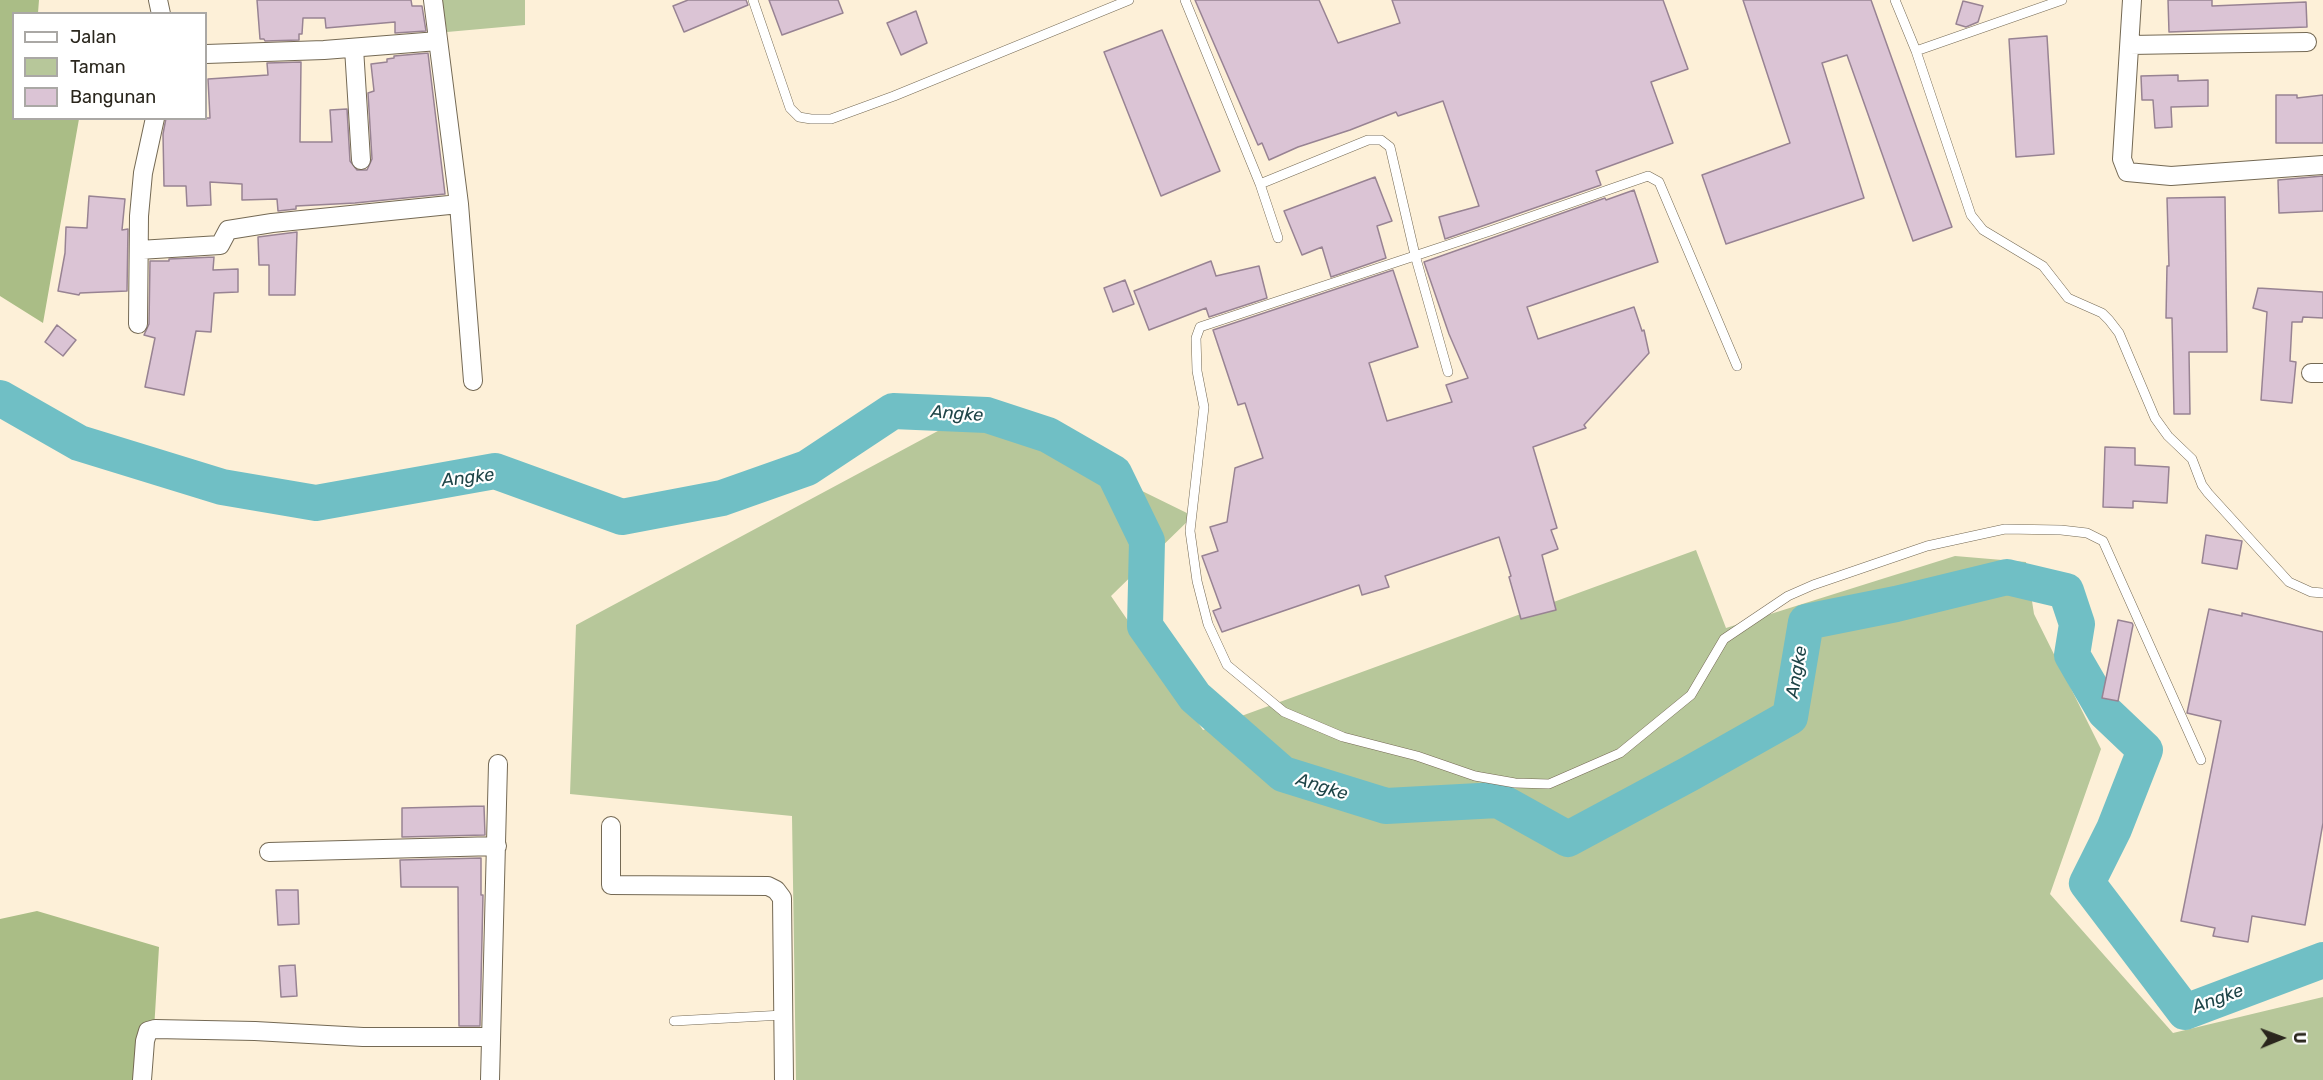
<!DOCTYPE html>
<style>
body{margin:0}
#map{position:relative;width:2323px;height:1080px;overflow:hidden;background:#fdf0d8;font-family:Rubik,sans-serif}
canvas{display:block}
.legend{position:absolute;left:12px;top:12px;width:195px;height:108px;box-sizing:border-box;background:#fff;border:2px solid #aaa8a5;margin:0;padding:8px 10px;list-style:none;font-size:18px;color:#2a261d}
.legend li{display:flex;align-items:center;gap:12px;height:30px}
.legend b{width:30px;border:2px solid #aaa8a5}
.north{position:absolute;left:2251px;top:1008px;width:60px;height:60px;-webkit-text-stroke:4px #fff;paint-order:stroke;rotate:89deg;font-size:16px;font-weight:700;line-height:24px;text-align:center;color:#2a261d}
.north::after{content:'';display:block;margin:auto;width:21px;height:27px;background:#2a261d;clip-path:polygon(50% 0,100% 100%,50% 72%,0 100%)}
</style>
<div id="map">
<canvas width="2323" height="1080"></canvas>
<ul class="legend">
<li><b style="height:8px;background:#fff"></b>Jalan</li>
<li><b style="height:16px;background:#b7c79a"></b>Taman</li>
<li><b style="height:16px;background:#dbc4d5"></b>Bangunan</li>
</ul>
<div class="north">U</div>
</div>
<script>
const context = document.querySelector('canvas').getContext('2d');
context.lineJoin = 'round';
function fill(path, color) {
  context.fillStyle = color;
  context.fill(path, 'evenodd');
}
function poly(rows) {
  const path = new Path2D();
  for (const r of rows) {
    path.moveTo(r[0], r[1]);
    for (let i = 2; i < r.length; i += 2) path.lineTo(r[i], r[i + 1]);
  }
  return path;
}
function stroke(path, color, width, dash) {
  context.strokeStyle = color;
  context.lineWidth = width;
  context.lineCap = dash ? 'butt' : 'round';
  context.setLineDash(dash || []);
  context.stroke(path);
}
function label(font, color, halo, rows, align = 'center') {
  context.font = font + ' Rubik,sans-serif';
  context.lineWidth = 4.5;
  context.setLineDash([]);
  context.textBaseline = 'middle';
  context.strokeStyle = halo;
  context.fillStyle = color;
  for (const [text, x, y, turn = 0] of rows) {
    context.save();
    context.translate(x, y);
    context.rotate((+turn || 0) * Math.PI / 180);
    context.textAlign = isNaN(turn) ? turn : align;
    if (halo) context.strokeText(text, 0, 0);
    context.fillText(text, 0, 0);
    context.restore();
  }
}
fill(poly([
 [442,0,525,0,525,25,447,32],
 [977,410,1193,516,1111,596,1203,730,1696,550,1726,628,1955,556,2026,562,2034,614,2101,749,2050,894,2173,1033,2323,997,2323,1080,796,1080,792,816,570,794,576,625]
]), '#b7c79a');
fill(poly([
 [0,0,39,0,38,13,14,14,14,118,79,119,43,323,0,296],
 [37,911,159,947,151,1080,0,1080,0,919]
]), '#aabd86');
stroke(poly([
 [0,398,79,443,222,487,316,503,495,471,622,517,722,498,807,468,893,411,987,415,1048,435,1114,473,1147,541,1145,626,1195,697,1283,774,1386,806,1498,800,1568,839,1689,774,1790,717,1806,622,1896,604,2007,577,2066,591,2077,624,2072,655,2105,712,2145,750,2114,829,2087,883,2185,1012,2323,960]
]), '#70bfc5', 36);
const building = poly([
 [257,0,411,0,412,6,422,6,426,31,395,33,395,22,326,28,325,18,303,18,302,34,299,34,299,40,265,41,264,39,260,39,257,0],
 [688,0,746,0,748,5,684,32,673,6,688,0],
 [769,0,838,0,843,13,782,35,769,0],
 [1195,0,1319,0,1338,43,1400,23,1392,0,1663,0,1688,69,1651,82,1673,143,1596,171,1601,185,1445,239,1439,217,1479,206,1443,101,1398,116,1396,112,1350,130,1298,147,1269,160,1262,143,1258,145,1195,0],
 [1743,0,1871,0,1952,227,1913,241,1847,55,1822,63,1864,198,1726,244,1702,175,1790,143,1743,0],
 [2168,0,2212,0,2212,6,2306,2,2307,27,2169,32,2168,0],
 [1963,1,1983,6,1978,22,1966,27,1956,24,1963,1],
 [916,11,927,43,901,55,887,23,916,11],
 [1162,30,1220,171,1161,196,1104,52,1162,30],
 [2047,36,2054,154,2016,157,2009,39,2047,36],
 [428,53,445,194,355,203,296,206,296,209,278,211,277,199,242,200,242,184,210,182,211,205,187,206,186,186,164,186,163,134,166,118,210,118,208,79,268,75,267,63,301,62,300,142,332,142,330,110,347,109,350,161,357,170,367,170,372,159,368,93,374,91,371,64,387,62,387,59,394,58,394,56,428,53],
 [2178,75,2178,81,2208,80,2208,106,2171,107,2172,127,2155,128,2153,100,2142,100,2141,76,2178,75],
 [2276,95,2297,95,2297,98,2323,95,2323,143,2276,143,2276,95],
 [2323,176,2323,211,2279,213,2278,180,2323,176],
 [1375,177,1392,221,1377,226,1386,258,1331,277,1322,247,1302,255,1284,211,1375,177],
 [1634,190,1658,262,1527,307,1538,339,1634,307,1642,331,1644,330,1649,353,1584,425,1586,428,1533,447,1557,528,1551,530,1558,549,1542,555,1556,610,1521,619,1509,577,1511,576,1499,537,1385,576,1389,587,1362,595,1359,585,1222,632,1213,611,1221,608,1202,556,1218,551,1210,527,1227,522,1235,468,1263,458,1245,403,1238,405,1213,330,1393,270,1418,347,1369,363,1387,421,1452,402,1446,385,1468,378,1449,334,1424,262,1605,198,1606,200,1634,190],
 [89,196,125,199,122,230,128,229,127,291,80,293,79,295,58,291,65,253,66,227,87,228,89,196],
 [2225,197,2227,352,2189,352,2190,414,2174,414,2172,318,2166,318,2167,266,2169,266,2167,198,2225,197],
 [297,232,295,295,269,295,269,265,259,265,258,237,297,232],
 [214,257,213,270,238,269,238,292,214,293,211,332,196,331,184,395,145,387,155,338,144,335,149,324,150,261,169,261,169,259,214,257],
 [1211,261,1216,276,1259,266,1267,298,1209,317,1206,308,1149,330,1134,291,1211,261],
 [1125,280,1134,304,1113,312,1104,288,1125,280],
 [2258,288,2323,292,2323,318,2303,317,2302,322,2292,322,2290,361,2296,362,2292,403,2261,400,2267,312,2253,308,2258,288],
 [57,325,76,340,63,356,45,342,57,325],
 [2105,447,2135,448,2135,465,2169,467,2167,503,2133,501,2133,508,2103,507,2105,447],
 [2206,535,2242,541,2237,569,2202,563,2206,535],
 [2209,609,2242,616,2242,613,2323,632,2323,823,2305,925,2252,916,2248,942,2213,936,2215,928,2181,921,2221,721,2187,713,2209,609],
 [2118,620,2132,623,2133,625,2118,701,2102,698,2118,620],
 [484,806,485,835,402,837,402,808,484,806],
 [481,858,481,895,483,895,480,1026,459,1026,458,887,401,887,400,860,481,858],
 [276,890,298,890,299,924,278,925,276,890],
 [295,965,297,996,281,997,279,966,295,965]
]);
fill(building, '#dbc4d5');
stroke(building, '#988393', 1.5);
const service = poly([
 [753,0,790,108,799,117,811,119,831,119,894,96,1129,0],
 [1185,0,1260,184,1278,238],
 [1895,0,1916,51,1971,215,1983,230,2043,266,2068,298,2102,313,2109,320,2119,333,2155,418,2168,436,2192,459,2202,485,2208,493,2289,582,2311,592,2323,593],
 [1916,51,2062,0],
 [1260,184,1368,140,1381,140,1390,147,1415,255,1448,372],
 [1737,366,1659,182,1648,176,1490,231,1200,327,1196,338,1197,371,1204,407,1190,531,1197,581,1208,624,1227,665,1284,712,1343,737,1417,756,1475,776,1515,783,1549,784,1620,753,1691,695,1724,639,1788,596,1813,585,1927,546,2005,529,2061,530,2087,533,2103,541,2201,760],
 [674,1021,783,1015]
]);
const minor = poly([
 [158,0,161,14],
 [433,0,459,204,473,381],
 [2132,0,2122,159,2127,172,2171,176,2323,165],
 [2130,45,2307,42],
 [354,48,361,160],
 [206,54,324,50,438,41],
 [139,250,220,245,228,230,272,223,459,204],
 [138,324,139,216,143,173,155,118],
 [2311,373,2323,373],
 [611,826,611,885,768,886,776,890,782,898,784,1080],
 [269,852,497,846],
 [142,1080,145,1041,148,1031,155,1029,255,1031,363,1037,490,1037],
 [490,1080,498,764]
]);
stroke(service, '#746954', 10);
stroke(minor, '#746954', 20);
stroke(service, '#fff', 9);
stroke(minor, '#fff', 18);
label('italic 18px', '#1f4548', '#fff', [
 ["Angke",957,414,4],
 ["Angke",468,478,-7],
 ["Angke",1797,672,-80],
 ["Angke",1322,787,17],
 ["Angke",2218,999,-20]
]);
</script>
